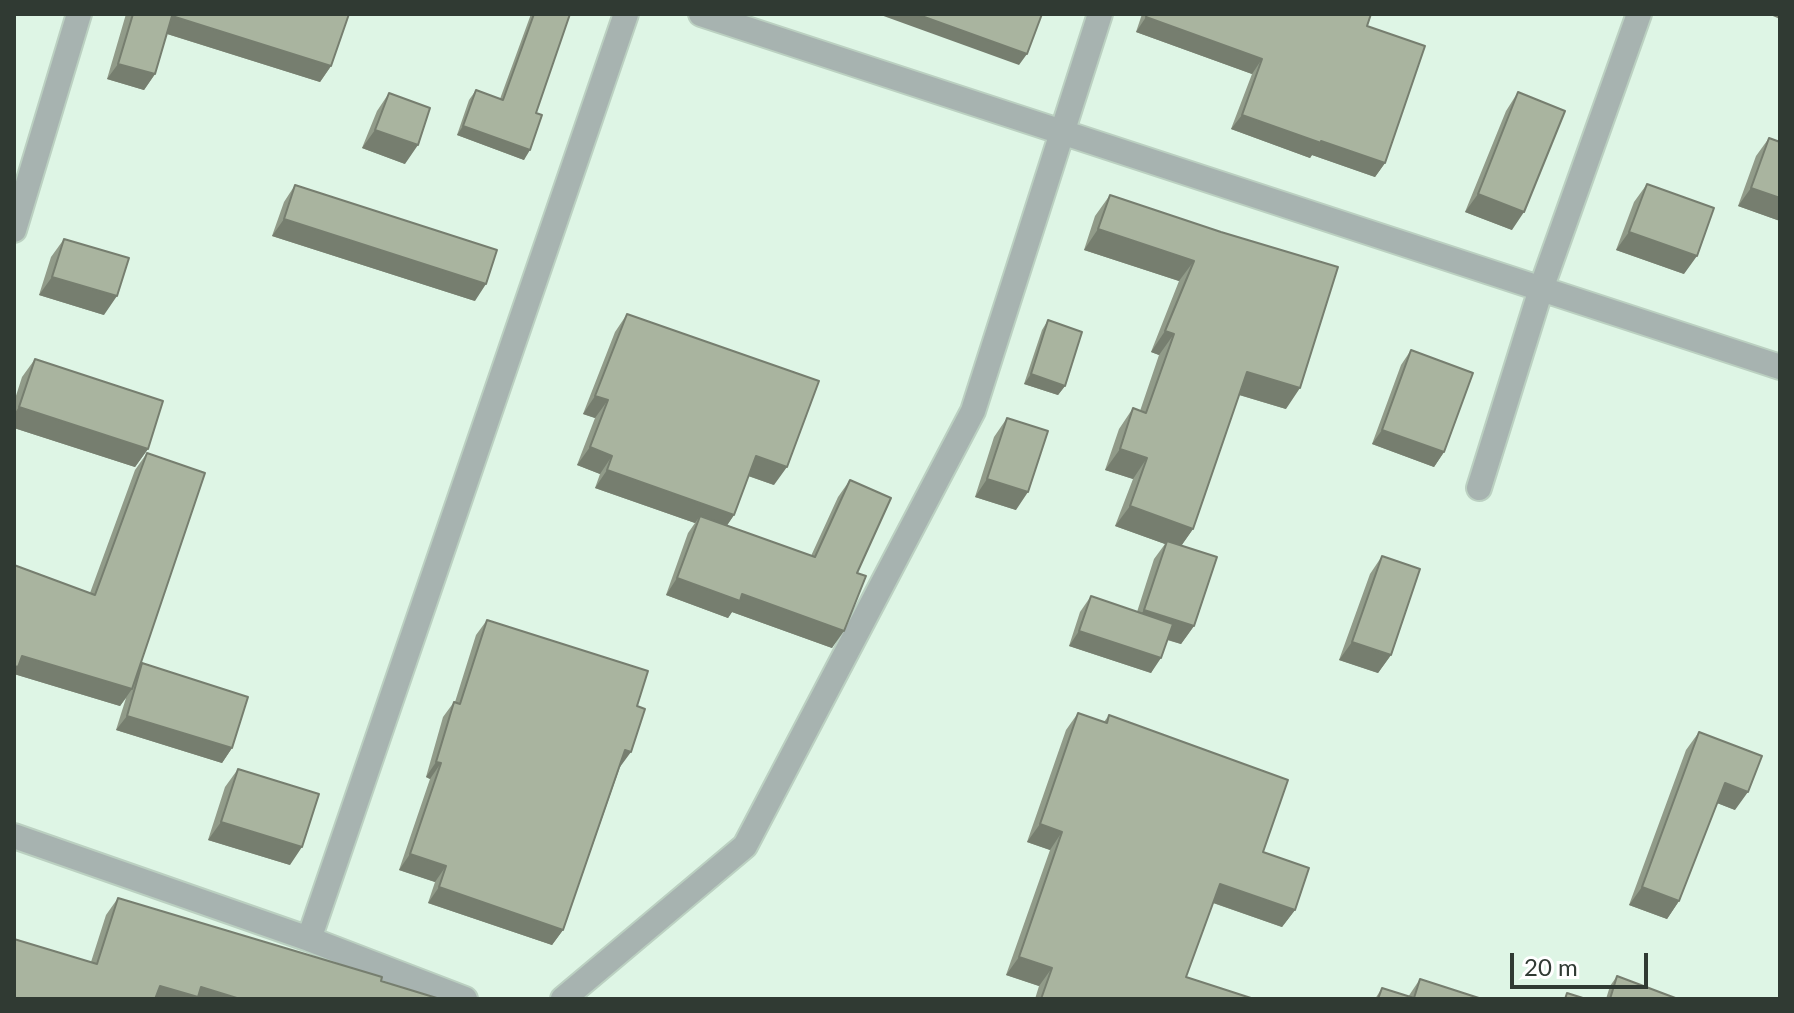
<!DOCTYPE html>
<style>
body{margin:0}
#map{position:relative;width:1794px;height:1013px;overflow:hidden;background:#def5e5;font-family:Lato,sans-serif}
canvas{display:block}
.frame{position:absolute;inset:0;border:16px solid #303a33;pointer-events:none}
.scale{position:absolute;left:1510px;top:953px;width:138px;height:36px;box-sizing:border-box;border:4px solid #303a33;border-top:0;padding-left:10px;font-size:24px;line-height:28px;white-space:nowrap;color:#303a33;-webkit-text-stroke:6px #fff;paint-order:stroke}
</style>
<div id="map">
<canvas width="1794" height="1013"></canvas>
<div class="frame"></div>
<div class="scale">20 m</div>
</div>
<script>
const context = document.querySelector('canvas').getContext('2d');
context.lineJoin = 'round';
function poly(rows) {
  const path = new Path2D();
  for (const r of rows) {
    path.moveTo(r[0], r[1]);
    for (let i = 2; i < r.length; i += 2) path.lineTo(r[i], r[i + 1]);
  }
  return path;
}
function stroke(path, color, width, dash) {
  context.strokeStyle = color;
  context.lineWidth = width;
  context.lineCap = dash ? 'butt' : 'round';
  context.setLineDash(dash || []);
  context.stroke(path);
}
function fill(path, color) {
  context.fillStyle = color;
  context.fill(path, 'evenodd');
}
const street = poly([
 [701,14,1780,367],
 [14,230,79,14],
 [1479,488,1541,289,1639,14],
 [14,836,309,939,465,999],
 [309,939,626,14],
 [563,999,745,846,973,411,1100,14]
]);
stroke(street, '#bbd0c1', 28);
stroke(street, '#a7b3b0', 24);
fill(poly([
 [126,14,349,14,331,66,320,82,167,34,155,74,144,90,107,79],
 [531,14,570,14,536,113,524,160,457,135,469,100,476,90,500,99],
 [1142,14,1371,14,1367,26,1385,163,1375,177,1312,155,1310,158,1231,129,1252,74,1136,32],
 [1518,92,1512,230,1465,212,1506,111],
 [389,93,405,164,362,148,377,111],
 [1769,138,1780,221,1738,206,1756,156],
 [1647,184,1684,274,1616,250,1634,202],
 [295,185,475,301,272,236,284,202],
 [1110,195,1221,232,1286,409,1239,395,1193,529,1181,546,1194,626,1181,644,1167,640,1151,673,1069,646,1080,612,1091,596,1137,612,1154,559,1165,544,1115,526,1133,479,1105,470,1119,429,1133,408,1140,411,1159,355,1151,352,1179,281,1084,250,1095,216],
 [64,239,104,315,39,295,51,257],
 [627,314,774,485,748,476,734,515,727,525,811,556,838,497,850,480,857,573,832,648,732,612,728,618,666,595,688,533,695,523,595,488,600,474,577,465,595,418,583,414,615,332],
 [1048,320,1065,386,1058,395,1024,384,1042,330],
 [1411,350,1444,452,1434,467,1372,444,1401,365],
 [35,359,148,449,135,467,14,428,14,402,22,377],
 [1007,418,1016,510,975,497,994,437],
 [147,453,140,667,142,663,232,748,222,763,116,730,126,698,120,706,14,674,14,565,90,593,135,470],
 [1382,556,1391,655,1378,673,1339,660,1370,574],
 [487,620,637,706,620,767,563,930,552,945,428,903,435,882,399,870,430,779,426,777,443,717,454,702,455,702,476,635],
 [1078,713,1104,722,1109,715,1263,852,1295,910,1282,927,1213,903,1186,977,1254,999,1035,999,1039,986,1006,975,1050,850,1027,842,1066,730],
 [1699,732,1735,810,1717,803,1679,901,1667,919,1629,905,1686,750],
 [238,769,290,865,208,840,225,787],
 [118,898,381,981,14,999,91,962,106,915],
 [1617,976,1678,999,1606,999,1610,986],
 [1420,979,1482,999,1375,999,1382,988,1408,997]
]), '#919b89');
fill(poly([
 [878,14,916,14,1027,54,1019,65],
 [1768,14,1780,14,1780,19],
 [172,16,331,66,320,82,161,32],
 [1146,17,1262,59,1252,74,1136,32],
 [118,64,155,74,144,90,107,79],
 [1242,115,1321,141,1385,163,1375,177,1312,155,1310,158,1231,129],
 [463,126,530,150,524,160,457,135],
 [375,130,418,145,405,164,362,148],
 [1751,188,1780,198,1780,221,1738,206],
 [1478,194,1524,212,1512,230,1465,212],
 [284,219,486,284,475,301,272,236],
 [1098,229,1194,261,1179,281,1084,250],
 [1629,232,1697,256,1684,274,1616,250],
 [52,277,117,296,104,315,39,295],
 [1165,331,1174,334,1159,355,1151,352],
 [1247,372,1300,388,1286,409,1233,393],
 [1031,374,1065,386,1058,395,1024,384],
 [595,396,608,400,595,418,583,414],
 [19,407,148,449,135,467,14,428,14,414],
 [1382,430,1444,452,1434,467,1372,444],
 [590,447,612,456,600,474,577,465],
 [1120,449,1147,458,1133,479,1105,470],
 [756,456,787,467,774,485,743,474],
 [607,470,734,515,722,533,700,516,695,523,595,488],
 [987,479,1028,492,1016,510,975,497],
 [1130,506,1193,529,1179,549,1167,541,1165,544,1115,526],
 [677,578,742,594,844,631,832,648,732,612,728,618,666,595],
 [1144,610,1194,626,1181,644,1131,628],
 [1079,631,1161,658,1151,673,1069,646],
 [1352,642,1391,655,1378,673,1339,660],
 [22,656,132,689,120,706,14,674,14,666],
 [127,716,232,748,222,763,116,730],
 [625,750,631,752,620,767,614,765],
 [436,762,441,763,430,779,426,777],
 [1725,783,1748,792,1735,810,1712,801],
 [221,822,302,847,290,865,208,840],
 [1040,824,1062,832,1050,850,1027,842],
 [410,854,446,866,435,882,399,870],
 [1220,884,1295,910,1282,927,1208,901],
 [439,887,563,930,552,945,428,903],
 [1642,887,1679,901,1667,919,1629,905],
 [1019,957,1052,968,1039,986,1006,975],
 [160,986,201,987,240,999,151,999]
]), '#767e6f');
const building = poly([
 [133,14,349,14,331,66,172,16,155,74,118,64,133,14],
 [534,14,570,14,536,113,542,115,530,150,463,126,476,90,503,100,534,14],
 [916,14,1042,14,1027,54,916,14],
 [1147,14,1371,14,1367,26,1425,46,1385,163,1321,141,1321,143,1242,115,1262,59,1146,17,1147,14],
 [1518,92,1565,111,1524,212,1478,194,1518,92],
 [389,93,430,108,418,145,375,130,389,93],
 [1769,138,1780,142,1780,198,1751,188,1769,138],
 [1647,184,1714,208,1697,256,1629,232,1647,184],
 [295,185,497,250,486,284,284,219,295,185],
 [1110,195,1221,232,1338,267,1300,388,1247,372,1193,529,1130,506,1147,458,1120,449,1133,408,1146,413,1174,334,1165,331,1194,261,1098,229,1110,195],
 [64,239,129,258,117,296,52,277,64,239],
 [627,314,819,381,787,467,756,456,734,515,607,470,612,456,590,447,608,400,595,396,627,314],
 [1048,320,1082,332,1065,386,1031,374,1048,320],
 [1411,350,1473,373,1444,452,1382,430,1411,350],
 [35,359,163,401,148,449,19,407,35,359],
 [1007,418,1048,431,1028,492,987,479,1007,418],
 [147,453,205,473,132,689,22,656,18,667,14,666,14,565,95,595,147,453],
 [850,480,891,498,857,573,866,576,844,631,742,594,740,601,677,578,700,516,815,557,850,480],
 [1167,541,1217,557,1194,626,1144,610,1167,541],
 [1382,556,1420,569,1391,655,1352,642,1382,556],
 [1091,596,1173,624,1161,658,1079,631,1091,596],
 [487,620,648,671,637,706,645,709,631,752,625,750,563,930,439,887,446,866,410,854,441,763,436,762,454,702,460,704,487,620],
 [142,663,248,697,232,748,127,716,142,663],
 [1078,713,1107,723,1109,715,1288,780,1263,852,1309,868,1295,910,1220,884,1186,977,1254,999,1041,999,1052,968,1019,957,1062,832,1040,824,1078,713],
 [1699,732,1762,756,1748,792,1725,783,1679,901,1642,887,1699,732],
 [238,769,319,794,302,847,221,822,238,769],
 [118,898,382,977,381,981,440,999,240,999,201,987,198,997,160,986,155,999,14,999,14,939,97,964,118,898],
 [1617,976,1678,999,1610,999,1617,976],
 [1420,979,1482,999,1378,999,1382,988,1414,998,1420,979],
 [1567,993,1586,999,1565,999,1567,993]
]);
fill(building, '#a9b49f');
stroke(building, '#767e6f', 2);
</script>
